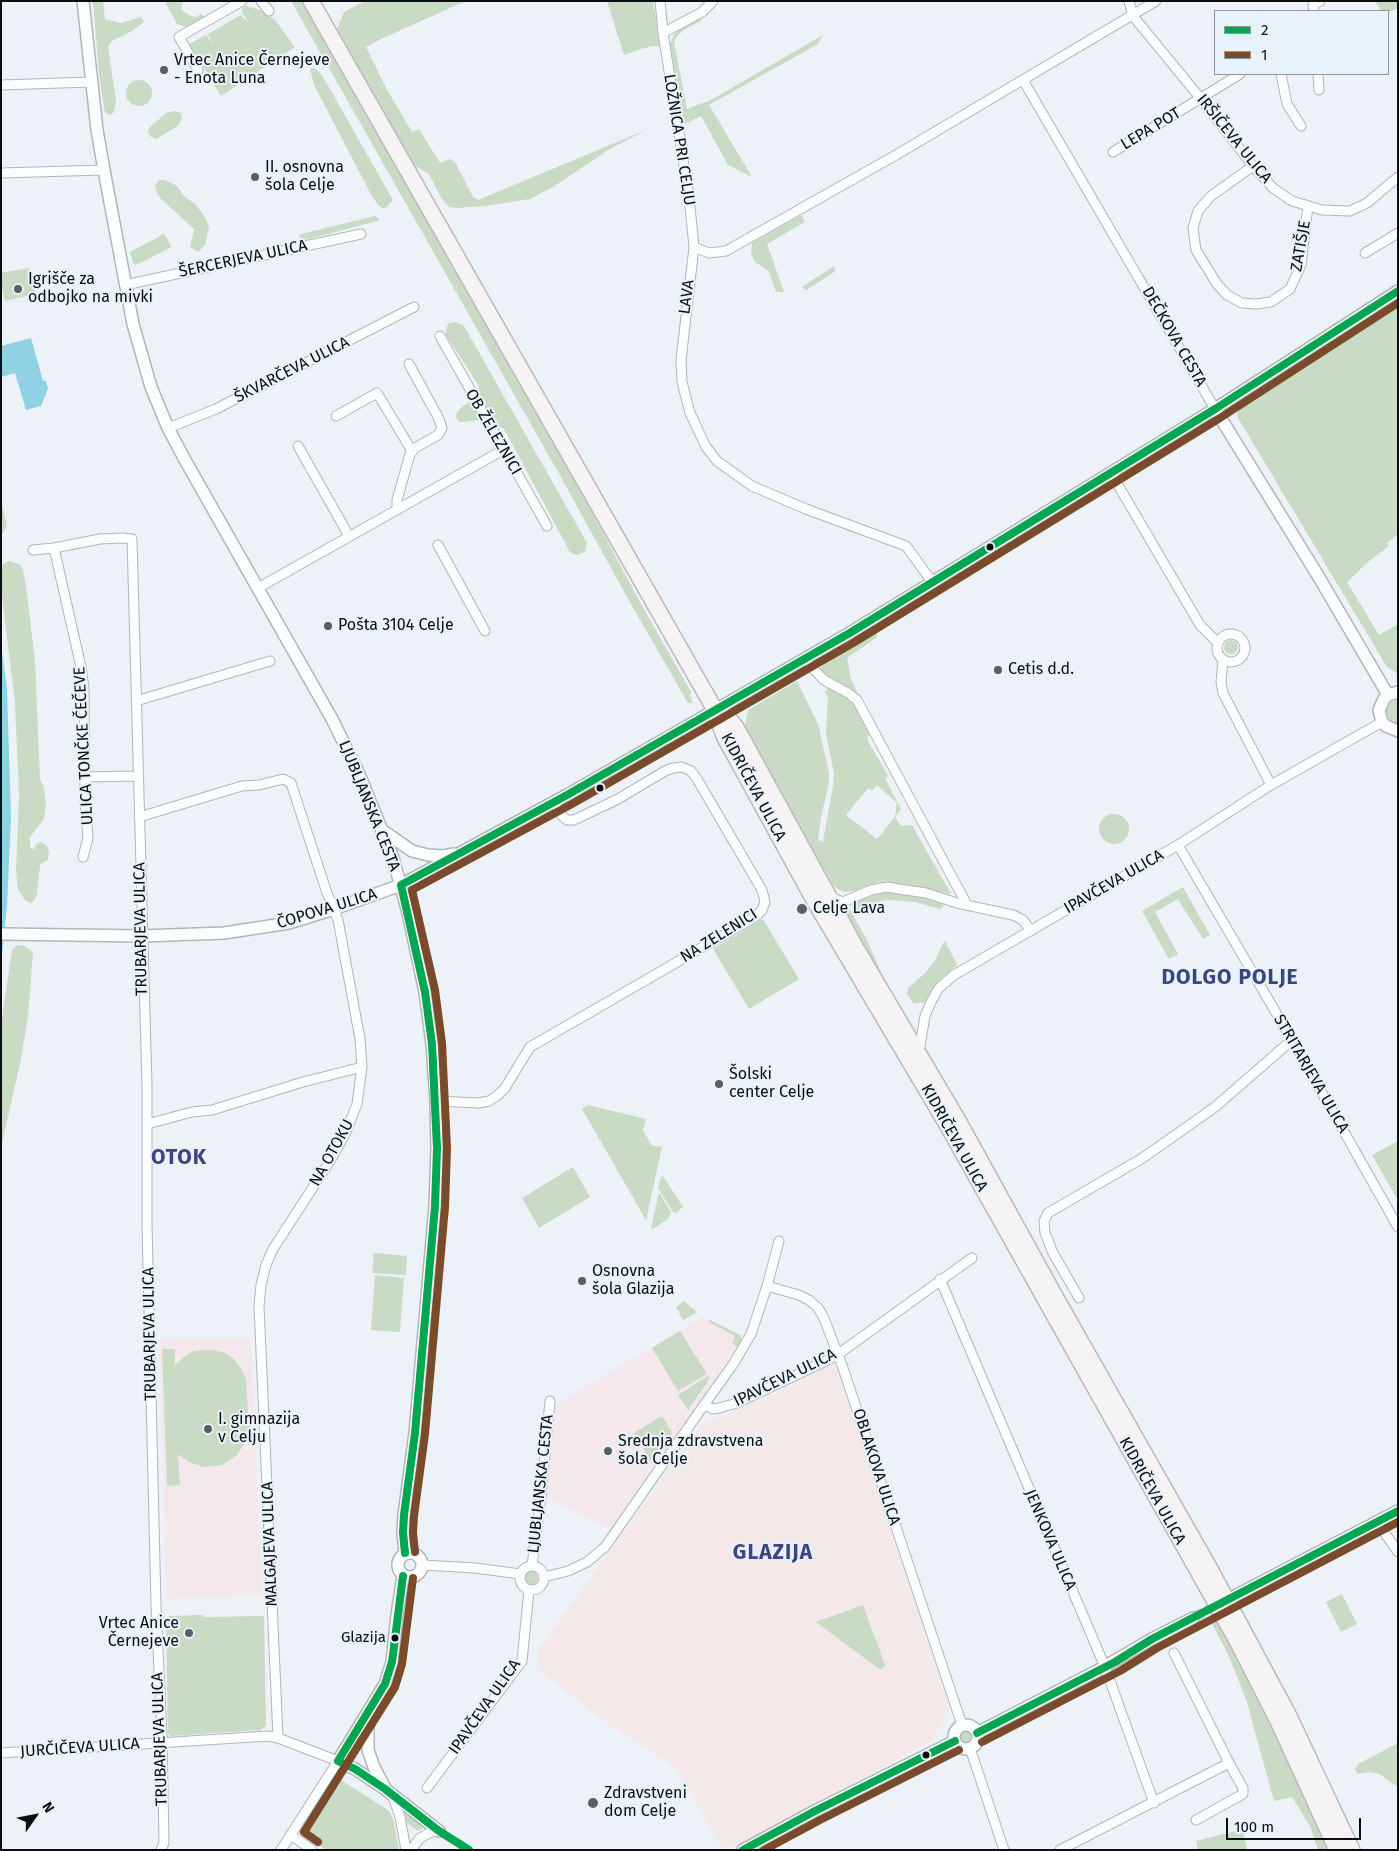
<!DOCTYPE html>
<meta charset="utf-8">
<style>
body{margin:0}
#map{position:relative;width:1399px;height:1851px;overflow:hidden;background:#ecf2f7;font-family:"Fira Sans",sans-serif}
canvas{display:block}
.frame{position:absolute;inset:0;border:2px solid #0b0e11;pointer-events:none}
.legend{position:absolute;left:1214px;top:10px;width:175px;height:65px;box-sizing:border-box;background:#e8f2fb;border:1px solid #90979d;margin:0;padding:6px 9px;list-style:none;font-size:15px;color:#0b0e11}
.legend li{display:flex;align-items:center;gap:10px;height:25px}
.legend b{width:25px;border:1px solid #90979d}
.north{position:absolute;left:10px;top:1791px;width:50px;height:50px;-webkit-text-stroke:4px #e8f2fb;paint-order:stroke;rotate:57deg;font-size:14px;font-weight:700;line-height:20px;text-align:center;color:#0b0e11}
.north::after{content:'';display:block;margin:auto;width:18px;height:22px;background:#0b0e11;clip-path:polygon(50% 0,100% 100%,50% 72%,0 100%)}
.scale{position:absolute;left:1226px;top:1818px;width:135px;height:22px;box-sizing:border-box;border:2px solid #0b0e11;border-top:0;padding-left:6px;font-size:15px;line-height:18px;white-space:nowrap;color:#0b0e11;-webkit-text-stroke:4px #e8f2fb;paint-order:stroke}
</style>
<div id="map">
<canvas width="1399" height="1851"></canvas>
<div class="frame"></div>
<ul class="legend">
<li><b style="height:6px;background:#00a651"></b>2</li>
<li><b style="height:6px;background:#7a4b2a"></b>1</li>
</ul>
<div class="north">N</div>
<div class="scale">100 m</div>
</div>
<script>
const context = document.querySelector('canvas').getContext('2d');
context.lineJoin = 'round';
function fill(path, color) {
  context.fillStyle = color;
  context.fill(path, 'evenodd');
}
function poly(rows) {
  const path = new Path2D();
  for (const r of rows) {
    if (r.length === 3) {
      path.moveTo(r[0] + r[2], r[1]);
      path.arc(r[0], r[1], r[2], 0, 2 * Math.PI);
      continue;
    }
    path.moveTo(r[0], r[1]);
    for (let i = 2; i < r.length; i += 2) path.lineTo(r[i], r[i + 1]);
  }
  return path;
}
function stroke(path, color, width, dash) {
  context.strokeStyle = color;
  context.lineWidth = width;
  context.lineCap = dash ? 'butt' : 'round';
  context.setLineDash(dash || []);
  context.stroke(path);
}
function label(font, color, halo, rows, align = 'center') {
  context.font = font + ' "Fira Sans",sans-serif';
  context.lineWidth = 4;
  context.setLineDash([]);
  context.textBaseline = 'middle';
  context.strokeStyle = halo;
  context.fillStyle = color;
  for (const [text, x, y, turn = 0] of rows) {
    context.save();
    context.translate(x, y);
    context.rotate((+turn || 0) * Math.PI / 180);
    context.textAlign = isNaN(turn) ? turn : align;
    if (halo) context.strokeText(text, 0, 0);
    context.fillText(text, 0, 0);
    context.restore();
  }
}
fill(poly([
 [702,1317,740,1335,742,1340,612,1530,546,1497,554,1406],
 [251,1338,262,1595,166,1599,159,1339]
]), '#f4e8ed');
fill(poly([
 [835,1363,950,1709,930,1742,739,1845,721,1847,682,1778,670,1764,600,1719,539,1669,538,1650,701,1425,770,1396]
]), '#f4e8e8');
fill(poly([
 [93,1,103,1,105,19,121,23,141,17,144,22,132,31,112,41,108,46,116,101,114,112,110,115,105,113,99,74],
 [165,1,182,1,182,10,189,15,196,17,201,14,206,18,190,28,177,24],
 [291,1,304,1,552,438,641,604,691,692,690,695,693,703,688,703,632,606,558,472],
 [365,1,466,1,385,37,366,47,386,88,412,132,419,129,440,163,450,159,455,162,473,197,478,200,646,130,608,150,553,187,530,199,485,206,457,208,449,207,441,198,429,174,414,165,337,29,344,12],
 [607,1,653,1,660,46,651,46,624,55],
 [1375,1,1398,1,1398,8,1388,13,1388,11,1381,11],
 [246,6,260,10,275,20,295,47,221,96,189,44,206,35,213,44,208,34,241,15,249,23,242,12,242,8],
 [700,16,702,20,684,30,677,36,674,42,687,109,711,100,823,35,818,44,709,105,752,177,728,165,701,116,684,124,670,44,676,31],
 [312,68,316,69,322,75,393,200,387,207,383,208,379,206,372,196,315,87,310,70],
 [139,93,13],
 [174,111,181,113,182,119,178,126,156,139,151,137,148,132,149,128,166,113],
 [159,180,164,180,177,186,185,197,195,204,205,217,209,227,205,245,198,252,190,247,194,229,161,199,157,193,155,185],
 [375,216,379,219,377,221,302,241,300,240,299,236,301,234],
 [799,216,802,216,805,222,767,244,784,292,776,292,769,272,763,267,755,262,751,253,752,243],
 [164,234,168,240,171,247,143,262,135,265,133,263,130,252],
 [834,266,835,270,833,273,806,290,802,287],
 [29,268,35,294,5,301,1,283,1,273],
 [1398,303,1398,534,1387,543,1389,546,1368,562,1347,582,1379,635,1398,624,1398,674,1387,667,1238,418,1237,409,1242,401,1346,335,1359,331,1377,319,1377,316],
 [456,322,464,326,587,543,585,552,576,555,570,552,504,429,484,419,463,422,459,422,456,418,457,412,462,407,476,398,479,391,479,386,446,335,446,328,449,323],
 [1,501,7,526,1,536],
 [9,561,20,564,23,569,27,593,35,661,40,779,44,788,46,804,44,819,30,837,30,847,34,850,36,844,41,842,47,846,49,852,48,860,40,864,37,894,34,901,30,903,25,900,18,890,16,872,19,795,15,703,1,589,1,565],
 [876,631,878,635,876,638,847,658,851,680,857,692,850,694,871,731,867,739,888,776,885,778,901,809,896,816,897,821,902,826,912,825,951,894,885,881,868,885,854,891,844,892,838,889,832,884,750,737,745,725,748,710,797,681,818,724,829,773,829,782,821,817,818,840,823,842,833,786,834,773,826,734,828,698,825,692,829,685,819,671,823,665],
 [877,785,897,803,895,817,877,839,846,815,868,788,872,790],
 [1231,647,7],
 [1398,699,1398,724,1390,721,1386,710,1390,703],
 [1114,829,15],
 [1183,887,1210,935,1203,939,1178,899,1155,912,1178,954,1169,959,1142,911],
 [889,891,923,897,940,902,944,906,940,909,915,902,887,900,870,903,855,913,852,908,852,904,855,901,873,893],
 [843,905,847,905,865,936,889,990,885,987,841,906],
 [763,919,799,979,749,1009,713,949],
 [945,941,957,965,939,980,928,999,923,1003,913,1003,907,994,908,988,924,974,935,961,942,945],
 [17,945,25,946,33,953,28,1017,20,1064,1,1147,1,1025,12,950],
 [588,1105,646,1119,643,1130,651,1145,662,1147,646,1220,582,1109],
 [1398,1141,1398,1195,1396,1197,1372,1155],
 [573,1167,590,1197,539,1228,522,1198],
 [663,1176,683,1207,676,1213,673,1212,658,1188,661,1177],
 [659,1192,671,1212,668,1219,653,1229,651,1228],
 [374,1253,407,1256,406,1275,372,1273],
 [375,1275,404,1278,400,1332,371,1330],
 [684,1301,697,1312,683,1320,676,1307],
 [710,1320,740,1335,742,1340,738,1347,732,1343,735,1336,709,1322],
 [680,1331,707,1374,678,1391,652,1348],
 [162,1349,175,1349,175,1365,184,1357,194,1351,214,1350,225,1353,234,1359,241,1369,246,1379,249,1428,246,1441,237,1455,222,1465,204,1467,189,1462,178,1454,180,1485,167,1486],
 [708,1376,709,1378,707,1383,688,1410,678,1395],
 [662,1416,672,1433,652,1463,634,1433],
 [531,1578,7],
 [1342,1594,1357,1624,1341,1632,1326,1602],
 [863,1605,884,1662,885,1666,882,1669,879,1669,816,1622],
 [203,1615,204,1617,264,1616,266,1726,260,1730,170,1736,168,1733,166,1618,169,1616],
 [1218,1620,1272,1722,1329,1850,1318,1850,1310,1826,1292,1797,1274,1801,1246,1699,1228,1654,1212,1624,1213,1622],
 [966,1737,6],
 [1398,1743,1398,1786,1391,1783,1380,1774,1368,1772,1358,1774,1355,1769,1358,1764],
 [341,1780,388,1810,393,1819,399,1850,326,1850,305,1835],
 [405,1813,425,1827,418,1831,404,1821,403,1814],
 [1243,1829,1247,1850,1198,1850,1196,1841]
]), '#c9dac5');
fill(poly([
 [31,338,43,381,46,381,48,389,41,406,26,410,15,373,1,377,1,346],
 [1,644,7,688,11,817,7,906,1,964]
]), '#90d1e3');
stroke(poly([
 [1193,1618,1222,1603]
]), '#cad0d4', 11, [11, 5.5]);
const minor = poly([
 [261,1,269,11],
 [660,1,663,33,689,197,694,247],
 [1129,1,1133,16,1201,99,1253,166,1273,188,1292,201,1322,210,1350,211,1367,203,1398,177],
 [1314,11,1313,5,1320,1],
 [663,33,702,12,713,1],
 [198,70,179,37,242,1],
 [1281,74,1287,104,1301,126],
 [1318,74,1319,90],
 [1023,80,1215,409],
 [1,85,91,82],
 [1113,152,1240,74],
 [1253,166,1211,196,1198,211,1193,228,1196,250,1217,284,1227,295,1242,303,1256,304,1271,302,1290,289,1301,265,1308,206],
 [1,173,104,170],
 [1365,253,1398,233],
 [125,285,361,234],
 [440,336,547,526],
 [336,416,377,393,412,451],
 [168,428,216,409,414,307],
 [298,446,349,536],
 [1111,473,1200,625,1217,642],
 [397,509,397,500,410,454,415,448,438,435,442,428,438,417,409,364],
 [438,545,485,631],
 [54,548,81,667,84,688,85,801,88,838,83,857],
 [33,550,54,548,100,539,123,538,132,539,147,1086,147,1224,156,1606,162,1735,164,1843,161,1850],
 [933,583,906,546,806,509,752,486,717,461,706,447,690,413,682,382,681,360,694,247,709,253,726,251,896,155,1156,1],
 [258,588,503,450],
 [1231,648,14],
 [804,659,824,680,848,693,857,700,967,905],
 [1223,660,1221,682,1223,693,1271,785],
 [136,701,270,661],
 [85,777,137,776],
 [139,817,242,786,259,785,283,779,291,783,327,893,338,920,360,1039,362,1067,357,1104,346,1132,330,1161,273,1249,266,1265,261,1285,259,1306,278,1738,338,1761,281,1850],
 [1178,845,1292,1040,1398,1227],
 [830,897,843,902,871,890,887,887,899,889,926,893,957,903,1013,915,1023,920,1031,931],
 [919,1052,925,1016,931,1002,939,988,954,975,1178,845,1271,785,1382,722],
 [436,1101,478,1103,489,1101,498,1095,505,1088,530,1047,755,917,762,910,765,902,762,890,697,779,691,771,682,767,673,768,665,771,618,799,574,820,567,820,562,816,554,802],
 [147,1124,192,1112,212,1110,303,1082,362,1067],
 [779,1241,767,1286,799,1295,809,1300,818,1308,823,1316,842,1365,962,1725],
 [940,1279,1105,1667,1154,1803],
 [767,1286,751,1334,734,1363,704,1405,713,1409,719,1408,737,1403,826,1361,837,1355,972,1258],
 [1079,1298,1053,1253,1045,1233,1044,1221,1048,1213,1141,1159,1167,1141,1215,1107,1292,1040],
 [1377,1522,1398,1552],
 [423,1565,475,1568,520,1574],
 [532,1578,12],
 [532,1566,541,1497,550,1401],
 [544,1577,568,1571,587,1562,605,1547,704,1405],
 [1174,1653,1229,1763],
 [970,1748,1004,1850],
 [1,1753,268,1736,278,1738],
 [427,1788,522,1661,529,1590],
 [392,1794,400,1817,406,1850],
 [291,1835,312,1850],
 [411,1850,420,1838,431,1832,439,1831],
 [1060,1850,1229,1763,1243,1788,1243,1794,1196,1820]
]);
const tertiary = poly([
 [83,1,97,130,104,170,133,324,151,387,168,428,185,460,332,719,359,774,393,858,408,913,425,992,432,1044,436,1101,437,1148,435,1206,415,1433,404,1515,403,1533,405,1553],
 [1215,409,1317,574,1388,695],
 [1398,692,1388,695,1384,699,1379,710,1382,722,1386,726,1398,731],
 [382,830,412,851,428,855,443,856,454,854],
 [1,934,142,936,224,933,289,923,334,909,401,885,567,795,848,634,1215,409,1398,291],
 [410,1565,12],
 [403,1576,397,1615,392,1662,385,1684,338,1761,355,1769,385,1789,439,1831],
 [1235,1596,1398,1511],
 [368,1715,368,1750,374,1767,385,1788],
 [966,1737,12],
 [977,1733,1097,1671,1152,1639,1193,1618],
 [743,1850,815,1811,955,1741]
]);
const primary = poly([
 [311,1,715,710,724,736,815,902,949,1128,1235,1637,1277,1719,1337,1850],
 [715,710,727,716,737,729,829,897,853,943,959,1122,1056,1298,1210,1569,1288,1714,1352,1850]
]);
stroke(minor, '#b1b6b9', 11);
stroke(tertiary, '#b1b6b9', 14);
stroke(primary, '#bdb9bc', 18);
stroke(minor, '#fcfdfe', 9);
stroke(tertiary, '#fcfdfe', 11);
stroke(primary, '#f6f3f4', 15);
stroke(poly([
 [405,1553,403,1533,404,1515,415,1433,435,1206,437,1148,432,1044,425,992,401,885,567,795,848,634,1215,409,1398,291],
 [403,1576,392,1662,385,1684,338,1761,355,1769,385,1789,439,1831,469,1850],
 [977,1733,1115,1662,1152,1639,1398,1511],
 [743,1850,815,1811,955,1741]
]), '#00a651', 8);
stroke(poly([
 [415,1552,413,1533,414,1516,425,1434,445,1207,447,1148,442,1043,435,990,412,890,572,804,853,643,1220,418,1398,303],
 [982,1742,1120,1671,1157,1648,1398,1522],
 [318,1842,304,1832,395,1687,402,1664,413,1578],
 [764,1850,820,1820,959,1750]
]), '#7a4b2a', 8);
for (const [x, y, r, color] of [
 [164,70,5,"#5a5e62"],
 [255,177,5,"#5a5e62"],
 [18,289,5,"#5a5e62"],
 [990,547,4.5,"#0b0e11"],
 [328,626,5,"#5a5e62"],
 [998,670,5,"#5a5e62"],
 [600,788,4.5,"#0b0e11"],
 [802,909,6,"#5a5e62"],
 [719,1084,5,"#5a5e62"],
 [582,1281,5,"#5a5e62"],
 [208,1429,5,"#5a5e62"],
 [608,1451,5,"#5a5e62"],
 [189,1633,5,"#5a5e62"],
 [395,1638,4.5,"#0b0e11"],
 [926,1755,4.5,"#0b0e11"],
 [593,1803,6,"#5a5e62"]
]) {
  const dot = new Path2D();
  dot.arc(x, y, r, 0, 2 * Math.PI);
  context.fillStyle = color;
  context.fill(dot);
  stroke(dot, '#e8f2fb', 2);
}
label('15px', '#0b0e11', '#e8f2fb', [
 ["Glazija",386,1638]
], 'right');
label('16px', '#0b0e11', '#e8f2fb', [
 ["Vrtec Anice Černejeve",174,61],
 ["- Enota Luna",174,79],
 ["II. osnovna",265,168],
 ["šola Celje",265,186],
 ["Igrišče za",28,280],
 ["odbojko na mivki",28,298],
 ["Pošta 3104 Celje",338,626],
 ["Cetis d.d.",1008,670],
 ["Celje Lava",813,909],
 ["Šolski",729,1075],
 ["center Celje",729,1093],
 ["Osnovna",592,1272],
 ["šola Glazija",592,1290],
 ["I. gimnazija",218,1420],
 ["v Celju",218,1438],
 ["Srednja zdravstvena",618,1442],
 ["šola Celje",618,1460],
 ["Vrtec Anice",179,1624,"right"],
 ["Černejeve",179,1642,"right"],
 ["Zdravstveni",604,1794],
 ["dom Celje",604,1812]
], 'left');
label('16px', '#0b0e11', '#e8f2fb', [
 ["LEPA POT",1151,129,-31],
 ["IRŠIČEVA ULICA",1234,139,51],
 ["LOŽNICA PRI CELJU",679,140,81],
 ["ZATIŠJE",1301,246,-80],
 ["ŠERCERJEVA ULICA",243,259,-12],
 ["LAVA",687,297,-83],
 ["DEČKOVA CESTA",1174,337,60],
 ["ŠKVARČEVA ULICA",292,370,-27],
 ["OB ŽELEZNICI",493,432,60],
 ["ULICA TONČKE ČEČEVE",84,746,-93],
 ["KIDRIČEVA ULICA",753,787,62],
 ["LJUBLJANSKA CESTA",369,806,68],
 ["IPAVČEVA ULICA",1114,882,-30],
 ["ČOPOVA ULICA",327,909,-17],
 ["TRUBARJEVA ULICA",141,929,-91],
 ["NA ZELENICI",719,936,-32],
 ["STRITARJEVA ULICA",1311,1074,60],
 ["KIDRIČEVA ULICA",954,1138,61],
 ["NA OTOKU",332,1153,-61],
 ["TRUBARJEVA ULICA",150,1334,-91],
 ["IPAVČEVA ULICA",785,1378,-26],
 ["OBLAKOVA ULICA",876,1467,72],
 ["LJUBLJANSKA CESTA",541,1484,-84],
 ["KIDRIČEVA ULICA",1152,1491,61],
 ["JENKOVA ULICA",1050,1540,67],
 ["MALGAJEVA ULICA",270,1544,-92],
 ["IPAVČEVA ULICA",485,1707,-55],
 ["TRUBARJEVA ULICA",160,1739,-92],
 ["JURČIČEVA ULICA",80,1748,-4]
]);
context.letterSpacing = '1px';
label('bold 21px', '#3d4480', '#e8f2fb', [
 ["DOLGO POLJE",1230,978],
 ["OTOK",179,1158],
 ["GLAZIJA",773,1553]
]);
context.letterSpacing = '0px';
</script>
